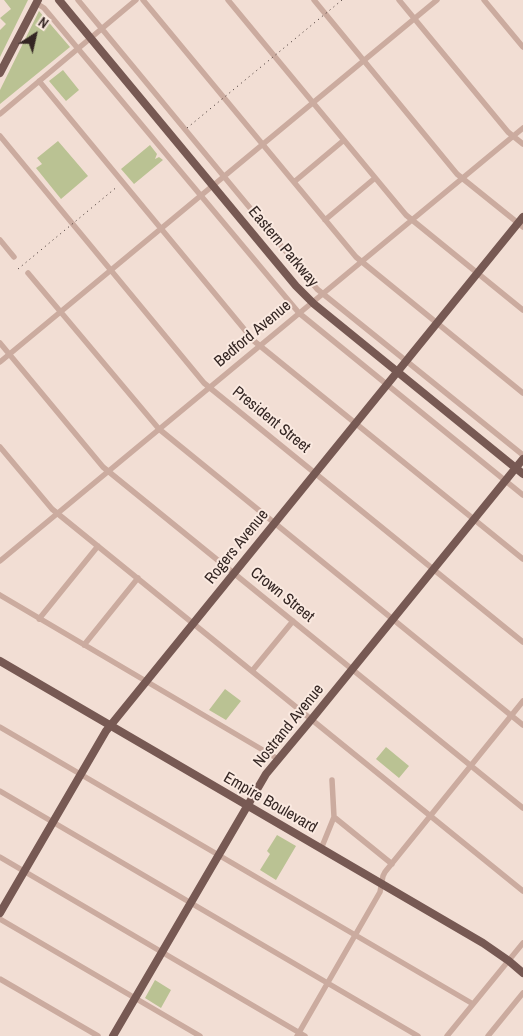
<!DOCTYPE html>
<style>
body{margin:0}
#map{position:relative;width:523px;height:1036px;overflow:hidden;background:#f2ded4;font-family:"Archivo Narrow",sans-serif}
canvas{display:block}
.north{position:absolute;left:10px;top:10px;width:50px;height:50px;-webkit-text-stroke:4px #fae9e0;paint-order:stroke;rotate:35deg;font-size:14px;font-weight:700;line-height:20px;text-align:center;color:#342623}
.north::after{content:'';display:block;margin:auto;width:18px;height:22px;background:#342623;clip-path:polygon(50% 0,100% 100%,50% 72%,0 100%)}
</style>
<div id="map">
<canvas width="523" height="1036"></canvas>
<div class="north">N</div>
</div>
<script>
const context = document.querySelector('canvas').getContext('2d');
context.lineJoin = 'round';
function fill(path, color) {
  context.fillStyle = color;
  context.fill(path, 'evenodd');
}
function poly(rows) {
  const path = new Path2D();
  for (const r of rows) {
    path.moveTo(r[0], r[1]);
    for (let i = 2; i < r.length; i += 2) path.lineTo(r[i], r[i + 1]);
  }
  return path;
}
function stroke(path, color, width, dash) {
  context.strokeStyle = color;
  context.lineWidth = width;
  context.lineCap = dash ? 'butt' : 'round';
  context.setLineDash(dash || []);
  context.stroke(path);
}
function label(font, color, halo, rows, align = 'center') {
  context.font = font + ' "Archivo Narrow",sans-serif';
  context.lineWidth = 4;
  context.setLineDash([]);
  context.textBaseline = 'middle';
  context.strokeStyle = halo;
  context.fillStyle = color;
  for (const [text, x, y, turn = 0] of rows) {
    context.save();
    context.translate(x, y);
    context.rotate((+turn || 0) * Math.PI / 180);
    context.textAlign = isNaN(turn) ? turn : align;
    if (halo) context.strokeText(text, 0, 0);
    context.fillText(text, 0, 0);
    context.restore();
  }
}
fill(poly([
 [4,0,28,0,0,57,0,30,6,24,0,18,11,9],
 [39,11,70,47,0,104,0,90],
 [63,70,79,90,66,101,49,81],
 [58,141,88,176,61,199,36,168,42,164,37,158],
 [150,145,157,154,155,159,159,157,163,160,134,184,121,169],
 [225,689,241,701,226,720,209,710],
 [386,747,409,766,399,778,376,759],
 [277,835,296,846,276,880,260,870,270,854,267,851],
 [155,980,171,990,161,1008,145,998]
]), '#bac293');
stroke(poly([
 [78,0,317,289,523,455],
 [143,0,356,257,523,393],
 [228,0,406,215,523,310],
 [314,0,457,174,523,227],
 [399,0,508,132,523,144],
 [484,0,523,47],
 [36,3,44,8,299,313,523,495],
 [39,81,254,341,523,559],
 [0,114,136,0],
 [0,136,204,383,523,642],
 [294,182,344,140],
 [325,220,375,178],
 [0,240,14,257],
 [28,273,159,429,523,725],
 [0,343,103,467,523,808],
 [0,362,437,0],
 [0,447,52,509,523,891],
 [0,561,523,128],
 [0,595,278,759],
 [39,619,98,546],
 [84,645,138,578],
 [252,671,293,621],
 [0,727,473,1004],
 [0,791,418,1036],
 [334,817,392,864],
 [321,849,334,817,332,780],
 [0,857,305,1036],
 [0,919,200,1036],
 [0,979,98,1036],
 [297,1036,380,892,383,876,385,872,523,701],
 [447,1036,523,943],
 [488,1036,523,993]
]), '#cbab9f', 5.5);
stroke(poly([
 [59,0,296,286,314,304,523,474],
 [0,73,38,0],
 [0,661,483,943,509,961,523,973],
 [0,913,106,731,523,217],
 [113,1036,266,774,311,720,523,459]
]), '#775953', 8);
stroke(poly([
 [187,128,342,0],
 [18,269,118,186]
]), '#342623', 1, [1, 4]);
label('16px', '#342623', '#fae9e0', [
 ["Eastern Parkway",283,247,50],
 ["Bedford Avenue",253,334,-40],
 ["President Street",271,420,39],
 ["Rogers Avenue",237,547,-51],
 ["Crown Street",282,595,39],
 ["Nostrand Avenue",289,726,-51],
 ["Empire Boulevard",270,803,30]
]);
</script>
